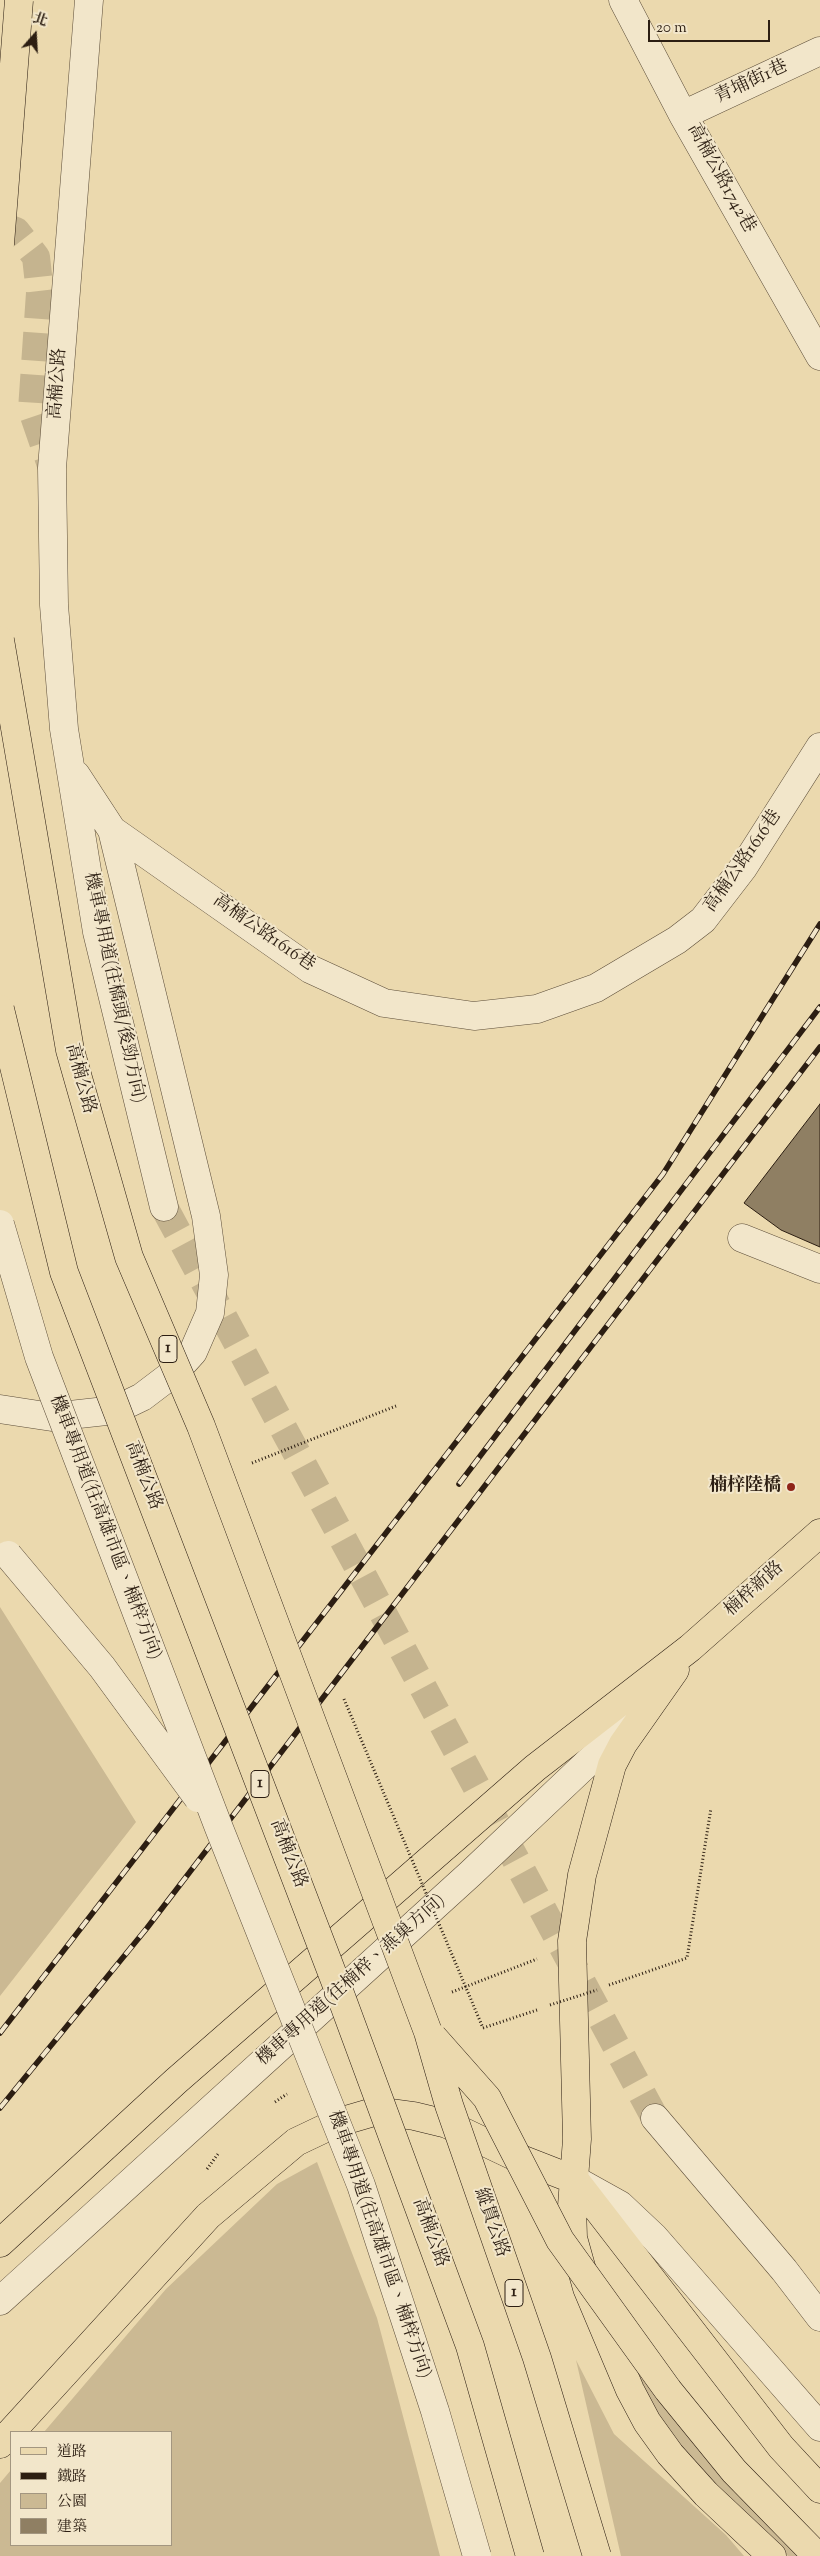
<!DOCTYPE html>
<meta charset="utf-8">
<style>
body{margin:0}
#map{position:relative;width:820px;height:2556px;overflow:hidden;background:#ebd9ae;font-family:"Sorts Mill Goudy","Noto Serif TC",serif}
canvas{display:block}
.legend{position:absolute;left:10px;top:2431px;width:162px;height:115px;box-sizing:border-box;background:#f2e6ca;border:1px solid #a39680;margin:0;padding:6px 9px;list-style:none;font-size:15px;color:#2c1e12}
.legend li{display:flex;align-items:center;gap:10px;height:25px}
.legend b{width:25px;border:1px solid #a39680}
.north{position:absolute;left:10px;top:10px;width:50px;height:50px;-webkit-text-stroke:4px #f2e6ca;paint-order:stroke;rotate:19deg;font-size:14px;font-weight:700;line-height:20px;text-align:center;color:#2c1e12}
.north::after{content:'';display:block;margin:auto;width:18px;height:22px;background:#2c1e12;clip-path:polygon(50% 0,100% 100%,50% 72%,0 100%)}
.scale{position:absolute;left:648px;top:20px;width:122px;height:22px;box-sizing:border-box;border:2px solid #2c1e12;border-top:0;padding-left:6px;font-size:15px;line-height:18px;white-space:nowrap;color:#2c1e12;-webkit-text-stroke:4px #f2e6ca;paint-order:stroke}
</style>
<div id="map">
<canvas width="820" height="2556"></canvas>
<ul class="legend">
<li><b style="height:6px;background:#ebd9ae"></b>道路</li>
<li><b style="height:6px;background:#2c1e12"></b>鐵路</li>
<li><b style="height:14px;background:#cbb993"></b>公園</li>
<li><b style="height:14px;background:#8f7f63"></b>建築</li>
</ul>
<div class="north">北</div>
<div class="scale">20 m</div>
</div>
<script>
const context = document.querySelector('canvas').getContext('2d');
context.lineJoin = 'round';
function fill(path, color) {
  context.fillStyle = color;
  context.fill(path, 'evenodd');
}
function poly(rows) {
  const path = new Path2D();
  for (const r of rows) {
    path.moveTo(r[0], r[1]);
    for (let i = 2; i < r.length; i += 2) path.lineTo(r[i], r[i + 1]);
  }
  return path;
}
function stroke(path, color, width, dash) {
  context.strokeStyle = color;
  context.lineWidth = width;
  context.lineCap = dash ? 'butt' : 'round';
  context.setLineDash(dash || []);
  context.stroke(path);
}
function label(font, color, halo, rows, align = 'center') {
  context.font = font + ' "Sorts Mill Goudy","Noto Serif TC",serif';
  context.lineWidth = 4;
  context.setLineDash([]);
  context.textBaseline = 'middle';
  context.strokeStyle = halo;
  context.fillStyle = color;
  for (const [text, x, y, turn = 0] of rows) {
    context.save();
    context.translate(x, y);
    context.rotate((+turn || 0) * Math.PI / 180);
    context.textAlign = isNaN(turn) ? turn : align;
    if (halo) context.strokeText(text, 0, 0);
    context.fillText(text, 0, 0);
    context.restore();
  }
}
fill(poly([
 [0,1607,136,1822,0,1996],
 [317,2162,377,2318,440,2556,0,2556,0,2483,11,2470,11,2545,171,2545,171,2432,44,2432,166,2289,277,2184],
 [576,2360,614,2434,726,2535,744,2556,621,2556],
 [632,2368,790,2544,804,2556,788,2556,705,2474,659,2423]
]), '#cbb993');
const building = poly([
 [820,1104,820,1247,781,1230,744,1203,820,1104]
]);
fill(building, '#8f7f63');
stroke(building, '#2c1e12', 1);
stroke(poly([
 [0,225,16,231,36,257,40,293,32,410,52,468],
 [164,1207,655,2118]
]), '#c5b48f', 28, [28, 14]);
const minor = poly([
 [89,0,52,468,54,605,64,729,97,932,164,1207],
 [623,0,683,115,820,356],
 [683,115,820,51],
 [112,830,310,969,384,1003,474,1016,537,1009,596,988,677,940,703,920,743,868,820,747],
 [742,1238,820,1269],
 [0,1409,52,1417,115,1410,142,1397,175,1372,193,1352,210,1313,214,1275,206,1216,112,830,76,775],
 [655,2118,784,2270,820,2317],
 [575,2180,620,2205,654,2237,820,2427],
 [0,2301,470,1874,600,1751,633,1714]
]);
const major = poly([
 [675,1670,623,1744,612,1765,582,1875,572,1941,577,2139,572,2206,573,2238,587,2288,630,2390,647,2422,670,2454,706,2494,772,2556],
 [0,2243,176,2081,535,1768,690,1648,820,1533],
 [0,2444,208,2216,296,2142,336,2123,377,2111,414,2116,447,2124,516,2157,575,2180,781,2447,820,2489]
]);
stroke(minor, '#5c4d39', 29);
stroke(major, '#2c1e12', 29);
stroke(poly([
 [252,1463,396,1406],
 [609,1985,687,1958,711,1808],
 [452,1992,537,1959],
 [483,2028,537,2010],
 [275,2102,287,2094],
 [207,2169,218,2154]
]), '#2c1e12', 3, [1, 2.5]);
stroke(minor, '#f2e6ca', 28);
stroke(major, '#ebd9ae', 28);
const rail = poly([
 [459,1484,820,1007],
 [0,2033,663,1174,820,924],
 [0,2108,147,1928,820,1047]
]);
stroke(rail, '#2c1e12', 5.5);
stroke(rail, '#f2e6ca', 4, [11]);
const minorBridge = poly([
 [0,1224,39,1357,219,1828,361,2185,435,2411,477,2556],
 [8,1555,102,1667,198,1798]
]);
const majorBridge = poly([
 [0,244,19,0],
 [0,640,70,1050,129,1257,201,1426,428,2032,449,2105,537,2358,597,2556],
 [0,1009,64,1272,339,1991,470,2346,530,2556],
 [433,2037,487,2098,560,2240,668,2390,734,2471,817,2556]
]);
stroke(minorBridge, '#5c4d39', 29, []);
stroke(majorBridge, '#2c1e12', 29, []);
stroke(poly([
 [344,1699,483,2028],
 [550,2005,597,1990]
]), '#2c1e12', 3, [1, 2.5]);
stroke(minorBridge, '#f2e6ca', 28);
stroke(majorBridge, '#ebd9ae', 28);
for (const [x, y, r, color] of [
 [791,1487,5,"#8f2418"]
]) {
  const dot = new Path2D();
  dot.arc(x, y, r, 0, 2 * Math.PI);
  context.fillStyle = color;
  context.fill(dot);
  stroke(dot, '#f2e6ca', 2);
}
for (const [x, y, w] of [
 [168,1349,18],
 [260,1784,18],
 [514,2293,18]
]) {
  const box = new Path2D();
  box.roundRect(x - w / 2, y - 13.5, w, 27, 4);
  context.fillStyle = '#f2e6ca';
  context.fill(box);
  stroke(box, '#2c1e12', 1);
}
label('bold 16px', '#2c1e12', null, [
 ["1",168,1349],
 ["1",260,1784],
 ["1",514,2293]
]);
label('18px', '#2c1e12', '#f2e6ca', [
 ["青埔街1巷",752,83,-25],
 ["高楠公路1742巷",720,179,61],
 ["高楠公路",59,384,-86],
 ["高楠公路1616巷",744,862,-55],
 ["高楠公路1616巷",263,934,35],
 ["機車專用道(往橋頭/後勁方向)",113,988,78],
 ["高楠公路",79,1079,75],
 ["高楠公路",142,1476,69],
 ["機車專用道(往高雄市區、楠梓方向)",104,1528,69],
 ["楠梓新路",755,1590,-42],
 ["高楠公路",287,1854,69],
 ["機車專用道(往楠梓、燕巢方向)",352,1981,-42],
 ["縱貫公路",490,2223,71],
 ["高楠公路",429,2233,70],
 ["機車專用道(往高雄市區、楠梓方向)",378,2245,71]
]);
label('bold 18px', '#2c1e12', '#f2e6ca', [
 ["楠梓陸橋",781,1487]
], 'right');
</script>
